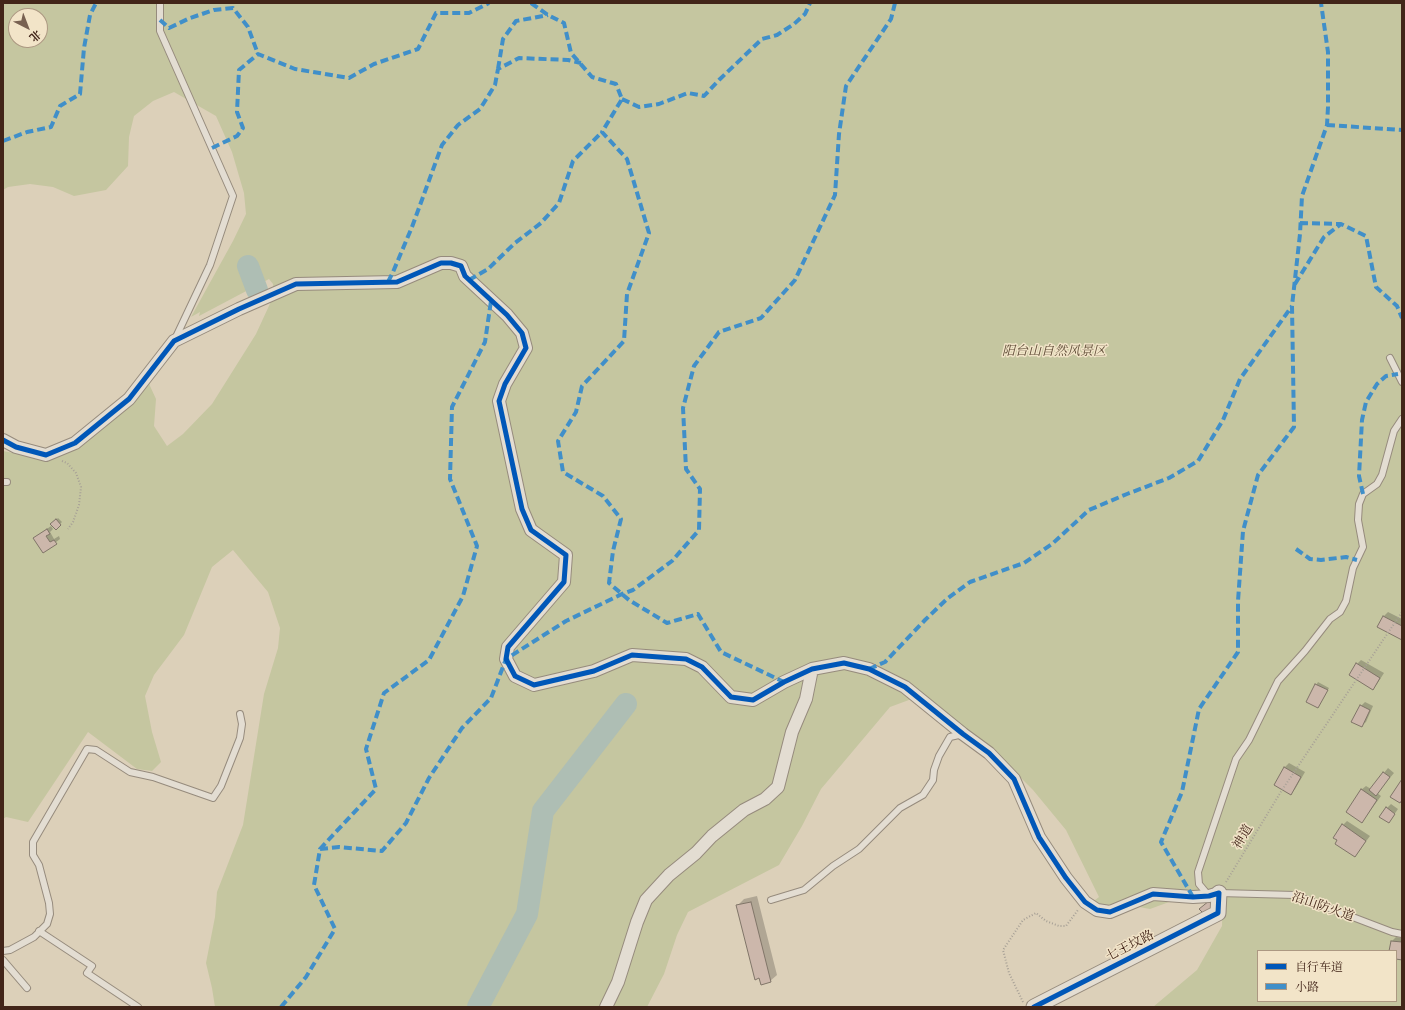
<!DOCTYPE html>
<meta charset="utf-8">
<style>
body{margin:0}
#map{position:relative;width:1405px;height:1010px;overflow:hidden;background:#dcd0b9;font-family:"EB Garamond","Noto Serif SC",serif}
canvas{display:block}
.frame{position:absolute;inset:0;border:4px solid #422519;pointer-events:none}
.legend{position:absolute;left:1257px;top:950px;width:140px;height:52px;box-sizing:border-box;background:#f2e4c8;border:1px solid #ac9882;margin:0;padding:5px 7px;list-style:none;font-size:12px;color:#422519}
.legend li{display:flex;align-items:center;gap:8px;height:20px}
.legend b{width:20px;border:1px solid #ac9882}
.north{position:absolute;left:8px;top:8px;width:40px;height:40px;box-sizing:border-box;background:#f2e4c8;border:1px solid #ac9882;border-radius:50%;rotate:138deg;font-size:11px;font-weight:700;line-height:16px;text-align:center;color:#422519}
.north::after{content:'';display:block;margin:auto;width:14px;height:18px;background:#786151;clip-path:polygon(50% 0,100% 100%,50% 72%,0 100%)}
</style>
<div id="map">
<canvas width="1405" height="1010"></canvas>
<div class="frame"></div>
<ul class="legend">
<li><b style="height:5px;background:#0057b8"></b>自行车道</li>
<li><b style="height:5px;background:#408fc9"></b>小路</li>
</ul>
<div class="north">北</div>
</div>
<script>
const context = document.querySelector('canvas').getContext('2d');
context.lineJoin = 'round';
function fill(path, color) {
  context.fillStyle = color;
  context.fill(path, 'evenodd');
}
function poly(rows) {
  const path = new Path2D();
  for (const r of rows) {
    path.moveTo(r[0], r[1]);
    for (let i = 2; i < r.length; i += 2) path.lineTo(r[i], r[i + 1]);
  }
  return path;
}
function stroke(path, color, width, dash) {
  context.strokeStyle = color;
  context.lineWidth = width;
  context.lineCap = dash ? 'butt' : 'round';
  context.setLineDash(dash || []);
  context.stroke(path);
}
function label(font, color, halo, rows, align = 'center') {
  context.font = font + ' "EB Garamond","Noto Serif SC",serif';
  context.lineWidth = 3;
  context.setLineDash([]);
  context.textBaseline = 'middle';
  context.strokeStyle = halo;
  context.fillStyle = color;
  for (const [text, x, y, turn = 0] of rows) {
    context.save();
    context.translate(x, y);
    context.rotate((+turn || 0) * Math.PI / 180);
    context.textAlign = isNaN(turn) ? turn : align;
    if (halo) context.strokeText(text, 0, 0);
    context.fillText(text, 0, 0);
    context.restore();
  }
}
fill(poly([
 [3,3,1402,3,1402,1007,1153,1007,1197,970,1222,926,1223,891,1180,898,1150,909,1128,905,1113,909,1090,904,1099,897,1066,830,1033,790,990,747,947,714,917,697,890,707,821,789,802,826,779,865,688,912,677,935,664,974,647,1007,215,1007,212,988,206,963,215,917,217,892,243,825,264,694,278,648,280,628,268,592,233,550,212,567,184,635,154,675,145,696,152,732,161,762,152,771,137,769,88,732,28,822,6,817,3,819,3,451,34,457,62,453,148,378,150,386,156,399,154,426,167,446,183,434,212,404,256,334,274,295,273,284,269,279,199,316,200,312,191,317,233,241,246,214,244,193,232,152,216,116,174,92,153,101,134,116,129,137,128,166,106,190,74,196,53,187,30,184,8,187,3,190],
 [16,16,40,16,40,40,16,40],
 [1258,951,1396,951,1396,1001,1258,1001]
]), '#c5c6a0');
fill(poly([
 [58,518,62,522,56,528,52,524],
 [51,526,53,529,50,532,54,539,59,536,60,539,43,552,34,538],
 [1388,612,1402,619,1402,639,1379,626,1384,616],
 [1361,660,1384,673,1377,684,1373,689,1357,664],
 [1318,682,1329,688,1318,707,1307,701],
 [1365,702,1373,706,1366,722,1361,726,1361,706],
 [1289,763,1305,772,1295,789,1291,794,1284,768],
 [1388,768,1394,773,1377,793,1381,796,1362,822,1361,790,1366,786,1371,789],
 [1391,804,1398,809,1389,822,1387,808],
 [1347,821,1370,836,1355,856,1343,825],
 [757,896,777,975,770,981,737,906,744,899],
 [1396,937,1402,938,1402,959,1396,958,1396,951,1390,951,1392,941]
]), '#0003');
stroke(poly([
 [248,266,257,290],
 [478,1007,527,914,543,811,626,704]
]), '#aebeb4', 22);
const building = poly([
 [56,519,61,525,56,530,50,524,56,519],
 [47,529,50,534,46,536,50,542,54,540,57,544,43,553,33,538,47,529],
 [1383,616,1402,626,1402,640,1377,627,1383,616],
 [1356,663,1380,678,1373,690,1349,675,1356,663],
 [1315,684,1328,690,1318,708,1306,702,1315,684],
 [1360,705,1370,710,1362,727,1351,722,1360,705],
 [1284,767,1301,777,1291,795,1274,785,1284,767],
 [1383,772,1390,777,1376,796,1369,790,1383,772],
 [1402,779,1402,800,1400,803,1390,797,1402,779],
 [1361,789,1377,800,1362,823,1346,812,1361,789],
 [1386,807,1395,814,1389,823,1379,817,1386,807],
 [1342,824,1366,841,1355,857,1335,844,1337,840,1333,838,1342,824],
 [1209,901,1214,906,1204,914,1199,909,1209,901],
 [751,902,771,982,761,985,759,978,755,980,736,905,751,902],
 [1391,941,1402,942,1402,960,1396,959,1396,951,1389,951,1391,941]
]);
fill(building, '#ccb7ab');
stroke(building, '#807568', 1);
const service = poly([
 [160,3,160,31,233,196,210,265,175,339],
 [1390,358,1402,382],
 [3,482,7,482],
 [1219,893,1295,895,1392,932,1402,934],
 [1209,896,1199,884,1198,872,1236,759,1249,740,1278,681,1305,651,1330,619,1340,612,1346,601,1353,568,1363,547,1358,520,1359,504,1363,494,1377,484,1382,475,1394,431,1402,419],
 [771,900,804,890,833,866,859,849,900,808,923,795,933,780,934,770,939,756,950,737,963,734],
 [39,931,92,966,87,973,138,1007],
 [3,951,10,950,34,937,47,924,50,914,49,903,39,865,33,855,33,842,87,749,96,750,130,772,153,777,213,798,221,786,240,738,242,724,240,714],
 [3,960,27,988]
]);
const minor = poly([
 [3,440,16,447,46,455,75,443,129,399,174,341,239,309,296,284,397,282,441,263,451,263,461,266,465,276,507,315,522,333,526,348,505,384,499,401,522,509,531,530,566,555,564,582,508,647,506,659,515,676,534,685,594,671,632,655,686,659,702,667,731,697,753,700,784,682,812,669,844,663,869,669,905,687,963,734,989,753,1014,779,1039,837,1066,878,1085,902,1097,910,1110,912,1153,894,1193,897,1209,896,1219,893],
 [606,1007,618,982,637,922,646,900,669,875,696,853,712,836,744,810,765,799,778,787,792,732,806,699,812,669]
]);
const tertiary = poly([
 [1034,1007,1218,913,1219,893]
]);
stroke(service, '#968b7d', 8);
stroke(minor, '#968b7d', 14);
stroke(tertiary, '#968b7d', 17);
stroke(poly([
 [62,461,67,463,76,473,81,487,79,505,73,522,68,529],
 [1226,882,1282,790,1402,612],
 [1023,1002,1009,973,1003,950,1023,920,1036,913,1046,921,1059,926,1066,926,1078,910]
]), '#a7a096', 2, [1, 2]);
stroke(service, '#e3ddd2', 6);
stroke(minor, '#e3ddd2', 12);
stroke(tertiary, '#e3ddd2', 15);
stroke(poly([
 [531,3,548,15,564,23,571,53,592,77,616,84,622,99,602,132,627,159,649,233,627,294,624,341,582,386,576,412,558,441,563,472,603,496,621,519,613,551,609,583,629,600,667,623,698,614,721,652,784,682],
 [160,20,169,28,190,18,214,10,233,8,248,27,258,54],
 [498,69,503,39,516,21,548,15],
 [622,99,639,107,659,104,688,93,704,96,719,80,762,39,777,35,794,24,805,14,810,3],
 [1327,125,1402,130],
 [3,141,27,132,51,127,60,106,80,94,84,48,90,15,96,3],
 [212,148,237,136,243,128,237,112,239,70,258,54,295,69,349,78,374,64,418,49,436,13,469,13,489,3],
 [1300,223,1341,224,1366,236,1376,287,1397,306,1402,318],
 [469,280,488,269,515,243,541,223,559,203,573,161,602,132],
 [388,282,393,272,412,227,442,145,458,125,480,109,495,85,498,69,519,58,568,60,581,63],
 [1295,284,1324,237,1341,224],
 [1363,494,1359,476,1362,420,1366,402,1377,384,1386,376,1398,374],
 [1296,549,1310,559,1321,560,1346,557,1357,560],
 [869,669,885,662,925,620,948,598,970,582,1024,563,1052,544,1089,510,1127,494,1169,478,1198,461,1223,420,1240,379,1292,306],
 [320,849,339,847,382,851,406,823,429,778,462,728,491,698,506,659,566,621,622,594,633,590,672,561,699,530,700,489,686,469,683,408,694,366,719,332,761,318,795,280,835,195,839,134,846,86,891,19,895,3],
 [1193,897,1161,842,1182,792,1199,709,1238,652,1238,601,1243,531,1258,475,1294,427,1292,306,1300,234,1302,196,1327,125,1328,107,1328,52,1321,3],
 [281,1007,306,977,335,929,314,885,320,849,376,789,366,749,384,693,429,660,463,596,477,546,450,479,452,407,485,342,491,301]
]), '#408fc9', 4, [8, 4]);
stroke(poly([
 [3,440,16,447,46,455,75,443,129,399,174,341,239,309,296,284,397,282,441,263,451,263,461,266,465,276,507,315,522,333,526,348,505,384,499,401,522,509,531,530,566,555,564,582,508,647,506,659,515,676,534,685,594,671,632,655,686,659,702,667,731,697,753,700,784,682,812,669,844,663,869,669,905,687,963,734,989,753,1014,779,1039,837,1066,878,1085,902,1097,910,1110,912,1153,894,1193,897,1209,896,1219,893,1218,913,1034,1007]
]), '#0057b8', 5);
label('italic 13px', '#5e4b36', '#f2e4c8', [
 ["阳台山自然风景区",1054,351]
]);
label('13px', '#422519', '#f2e4c8', [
 ["神道",1243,837,-59],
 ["沿山防火道",1323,907,19],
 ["七王坟路",1130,946,-27]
]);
</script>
